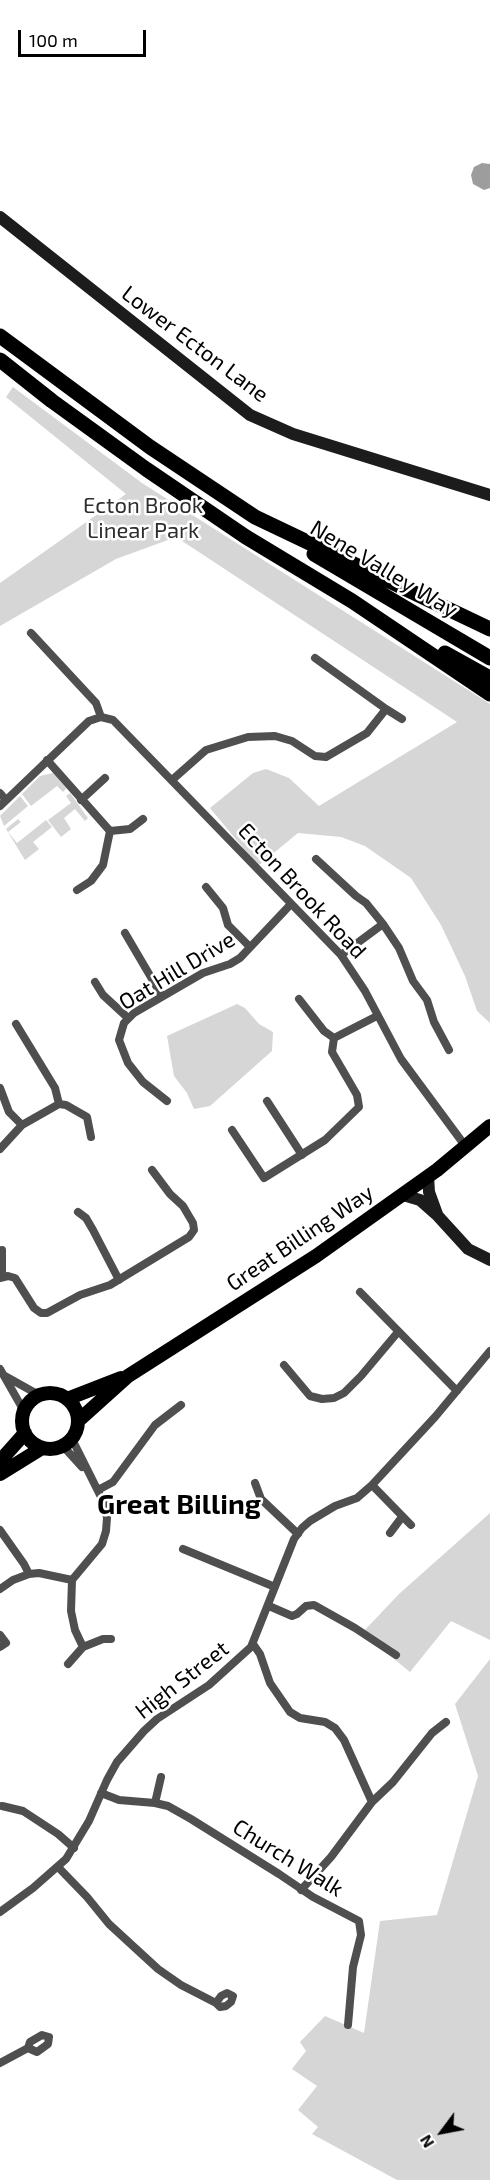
<!DOCTYPE html>
<style>
body{margin:0}
#map{position:relative;width:490px;height:2180px;overflow:hidden;background:#fff;font-family:"Exo 2",sans-serif}
canvas{display:block}
.north{position:absolute;left:412px;top:2102px;width:60px;height:60px;-webkit-text-stroke:4px #fff;paint-order:stroke;rotate:238deg;font-size:16px;font-weight:700;line-height:24px;text-align:center;color:#000}
.north::after{content:'';display:block;margin:auto;width:21px;height:27px;background:#000;clip-path:polygon(50% 0,100% 100%,50% 72%,0 100%)}
.scale{position:absolute;left:18px;top:30px;width:128px;height:27px;box-sizing:border-box;border:3px solid #000;border-top:0;padding-left:8px;font-size:18px;line-height:21px;white-space:nowrap;color:#000;-webkit-text-stroke:4px #fff;paint-order:stroke}
</style>
<div id="map">
<canvas width="490" height="2180"></canvas>
<div class="north">N</div>
<div class="scale">100 m</div>
</div>
<script>
const context = document.querySelector('canvas').getContext('2d');
context.lineJoin = 'round';
function fill(path, color) {
  context.fillStyle = color;
  context.fill(path, 'evenodd');
}
function poly(rows) {
  const path = new Path2D();
  for (const r of rows) {
    if (r.length === 3) {
      path.moveTo(r[0] + r[2], r[1]);
      path.arc(r[0], r[1], r[2], 0, 2 * Math.PI);
      continue;
    }
    path.moveTo(r[0], r[1]);
    for (let i = 2; i < r.length; i += 2) path.lineTo(r[i], r[i + 1]);
  }
  return path;
}
function stroke(path, color, width, dash) {
  context.strokeStyle = color;
  context.lineWidth = width;
  context.lineCap = dash ? 'butt' : 'round';
  context.setLineDash(dash || []);
  context.stroke(path);
}
function label(font, color, halo, rows, align = 'center') {
  context.font = font + ' "Exo 2",sans-serif';
  context.lineWidth = 5;
  context.setLineDash([]);
  context.textBaseline = 'middle';
  context.strokeStyle = halo;
  context.fillStyle = color;
  for (const [text, x, y, turn = 0] of rows) {
    context.save();
    context.translate(x, y);
    context.rotate((+turn || 0) * Math.PI / 180);
    context.textAlign = isNaN(turn) ? turn : align;
    if (halo) context.strokeText(text, 0, 0);
    context.fillText(text, 0, 0);
    context.restore();
  }
}
fill(poly([
 [13,387,142,483,490,704,490,1023,477,1011,465,976,441,925,411,878,365,846,341,837,298,833,258,866,210,808,253,773,266,769,289,778,319,806,457,722,176,537,116,559,0,626,0,583,126,494,6,397],
 [53,773,66,788,65,790,63,792,57,786,31,806,22,794,40,776],
 [70,793,88,818,85,821,75,809,64,818,71,829,61,837,48,820,71,803,66,796],
 [20,796,28,806,4,826,0,816],
 [18,819,21,822,8,832,17,843,46,820,52,827,33,842,39,849,25,860,6,829],
 [237,1004,245,1008,259,1024,273,1032,272,1051,210,1106,194,1109,187,1093,174,1076,167,1036],
 [490,1513,490,1640,451,1621,410,1672,362,1633,399,1594],
 [490,1659,490,2180,397,2180,312,2134,318,2127,298,2110,317,2086,292,2069,306,2051,300,2042,325,2016,364,2033,380,1921,437,1915,478,1776,455,1704]
]), '#d6d6d6');
fill(poly([
 [482,163,490,164,490,188,484,190,473,184,471,175,474,167]
]), '#9d9d9d');
stroke(poly([
 [31,633,96,703,101,717],
 [315,658,386,709],
 [47,760,110,831,130,829,143,819],
 [172,780,206,750,248,737,275,736,292,741,315,756,326,757,367,733,386,709,402,719],
 [0,793,6,800],
 [81,800,105,778],
 [0,806,89,721,101,717,113,720,341,955,365,991,401,1059,466,1147],
 [316,859,356,896,366,903,383,924,399,948,413,981,427,1000,434,1022,449,1050],
 [206,887,223,908,228,925,250,947],
 [77,890,91,881,103,865,110,831],
 [125,933,162,996],
 [341,955,383,924],
 [95,982,103,995,128,1018],
 [299,999,324,1031,334,1038],
 [16,1024,55,1088,59,1104],
 [0,1088,9,1112,22,1125],
 [167,1101,143,1082,128,1063,119,1040,124,1023,134,1013,203,973,230,964,240,958,291,904],
 [267,1101,302,1155],
 [232,1130,264,1178,325,1140,359,1107,357,1095,332,1052,334,1038,377,1016],
 [0,1149,22,1125,59,1104,66,1105,87,1117,91,1137],
 [78,1212,86,1218,93,1230,119,1280],
 [2,1250,2,1277],
 [0,1278,8,1276,15,1278,34,1308,41,1313,47,1313,80,1295,110,1285,189,1237,194,1230,193,1223,183,1206,170,1194,152,1170],
 [360,1292,457,1391],
 [284,1365,310,1396,322,1399,334,1398,344,1393,361,1376,398,1332],
 [0,1369,24,1411],
 [5,1376,39,1395],
 [72,1439,104,1503,107,1518,106,1531,102,1544,72,1580,71,1611,75,1630,83,1647],
 [63,1446,82,1467],
 [255,1483,261,1499,298,1534],
 [372,1485,411,1525],
 [98,1490,113,1482,155,1425,181,1405],
 [0,1530,24,1564,29,1574],
 [390,1533,402,1517],
 [183,1549,275,1587],
 [0,1589,13,1580,29,1574,39,1573,72,1580],
 [269,1606,292,1616,297,1614,306,1606,314,1605,355,1628,396,1655],
 [0,1635,6,1643,0,1647],
 [253,1644,260,1654,270,1683,290,1712,300,1718,325,1722,335,1728,344,1740,372,1802,331,1857,301,1890],
 [68,1664,83,1647,103,1639,111,1639],
 [101,1793,119,1800,155,1803,168,1806,191,1819,279,1874,313,1897,359,1921,361,1935,353,1967,348,2025],
 [372,1802,393,1782,432,1733,446,1722],
 [155,1803,161,1777],
 [2,1806,23,1811,58,1834,74,1848],
 [58,1867,87,1897,109,1924,158,1969,181,1985,216,2003,221,1996,227,1993,233,1996,231,2002,226,2006,220,2007,216,2003],
 [0,1912,33,1888,66,1859,89,1821,107,1780,117,1762,144,1731,157,1719,209,1685,251,1647,294,1539,302,1528,310,1521,335,1506,357,1498,372,1485,435,1417,490,1351],
 [0,2063,28,2048,30,2042,42,2035,49,2037,48,2044,37,2052,28,2048]
]), '#4f4f4f', 8);
stroke(poly([
 [0,217,250,415,293,434,490,495],
 [428,1176,429,1192,437,1214],
 [403,1195,420,1200,437,1215,468,1249,490,1260]
]), '#1c1c1c', 12);
stroke(poly([
 [50,1421,28],
 [67,1399,121,1378],
 [78,1421,128,1376,316,1256,437,1170,490,1126],
 [0,1461,25,1433],
 [0,1474,42,1448]
]), '#000', 14);
stroke(poly([
 [0,336,150,447,255,517,490,629],
 [0,360,52,401,146,469,246,537,352,601,490,694],
 [314,554,490,658],
 [445,653,490,678]
]), '#000', 15);
label('22px', '#000', '#fff', [
 ["Lower Ecton Lane",195,344,37],
 ["Nene Valley Way",384,569,31],
 ["Ecton Brook Road",302,891,47],
 ["Oat Hill Drive",177,971,-31],
 ["Great Billing Way",300,1238,-34],
 ["High Street",182,1680,-38],
 ["Church Walk",288,1858,32]
]);
label('22px', '#2d2d2d', '#fff', [
 ["Ecton Brook",143,506],
 ["Linear Park",143,531]
]);
label('bold 28px', '#000', '#fff', [
 ["Great Billing",179,1505]
]);
</script>
